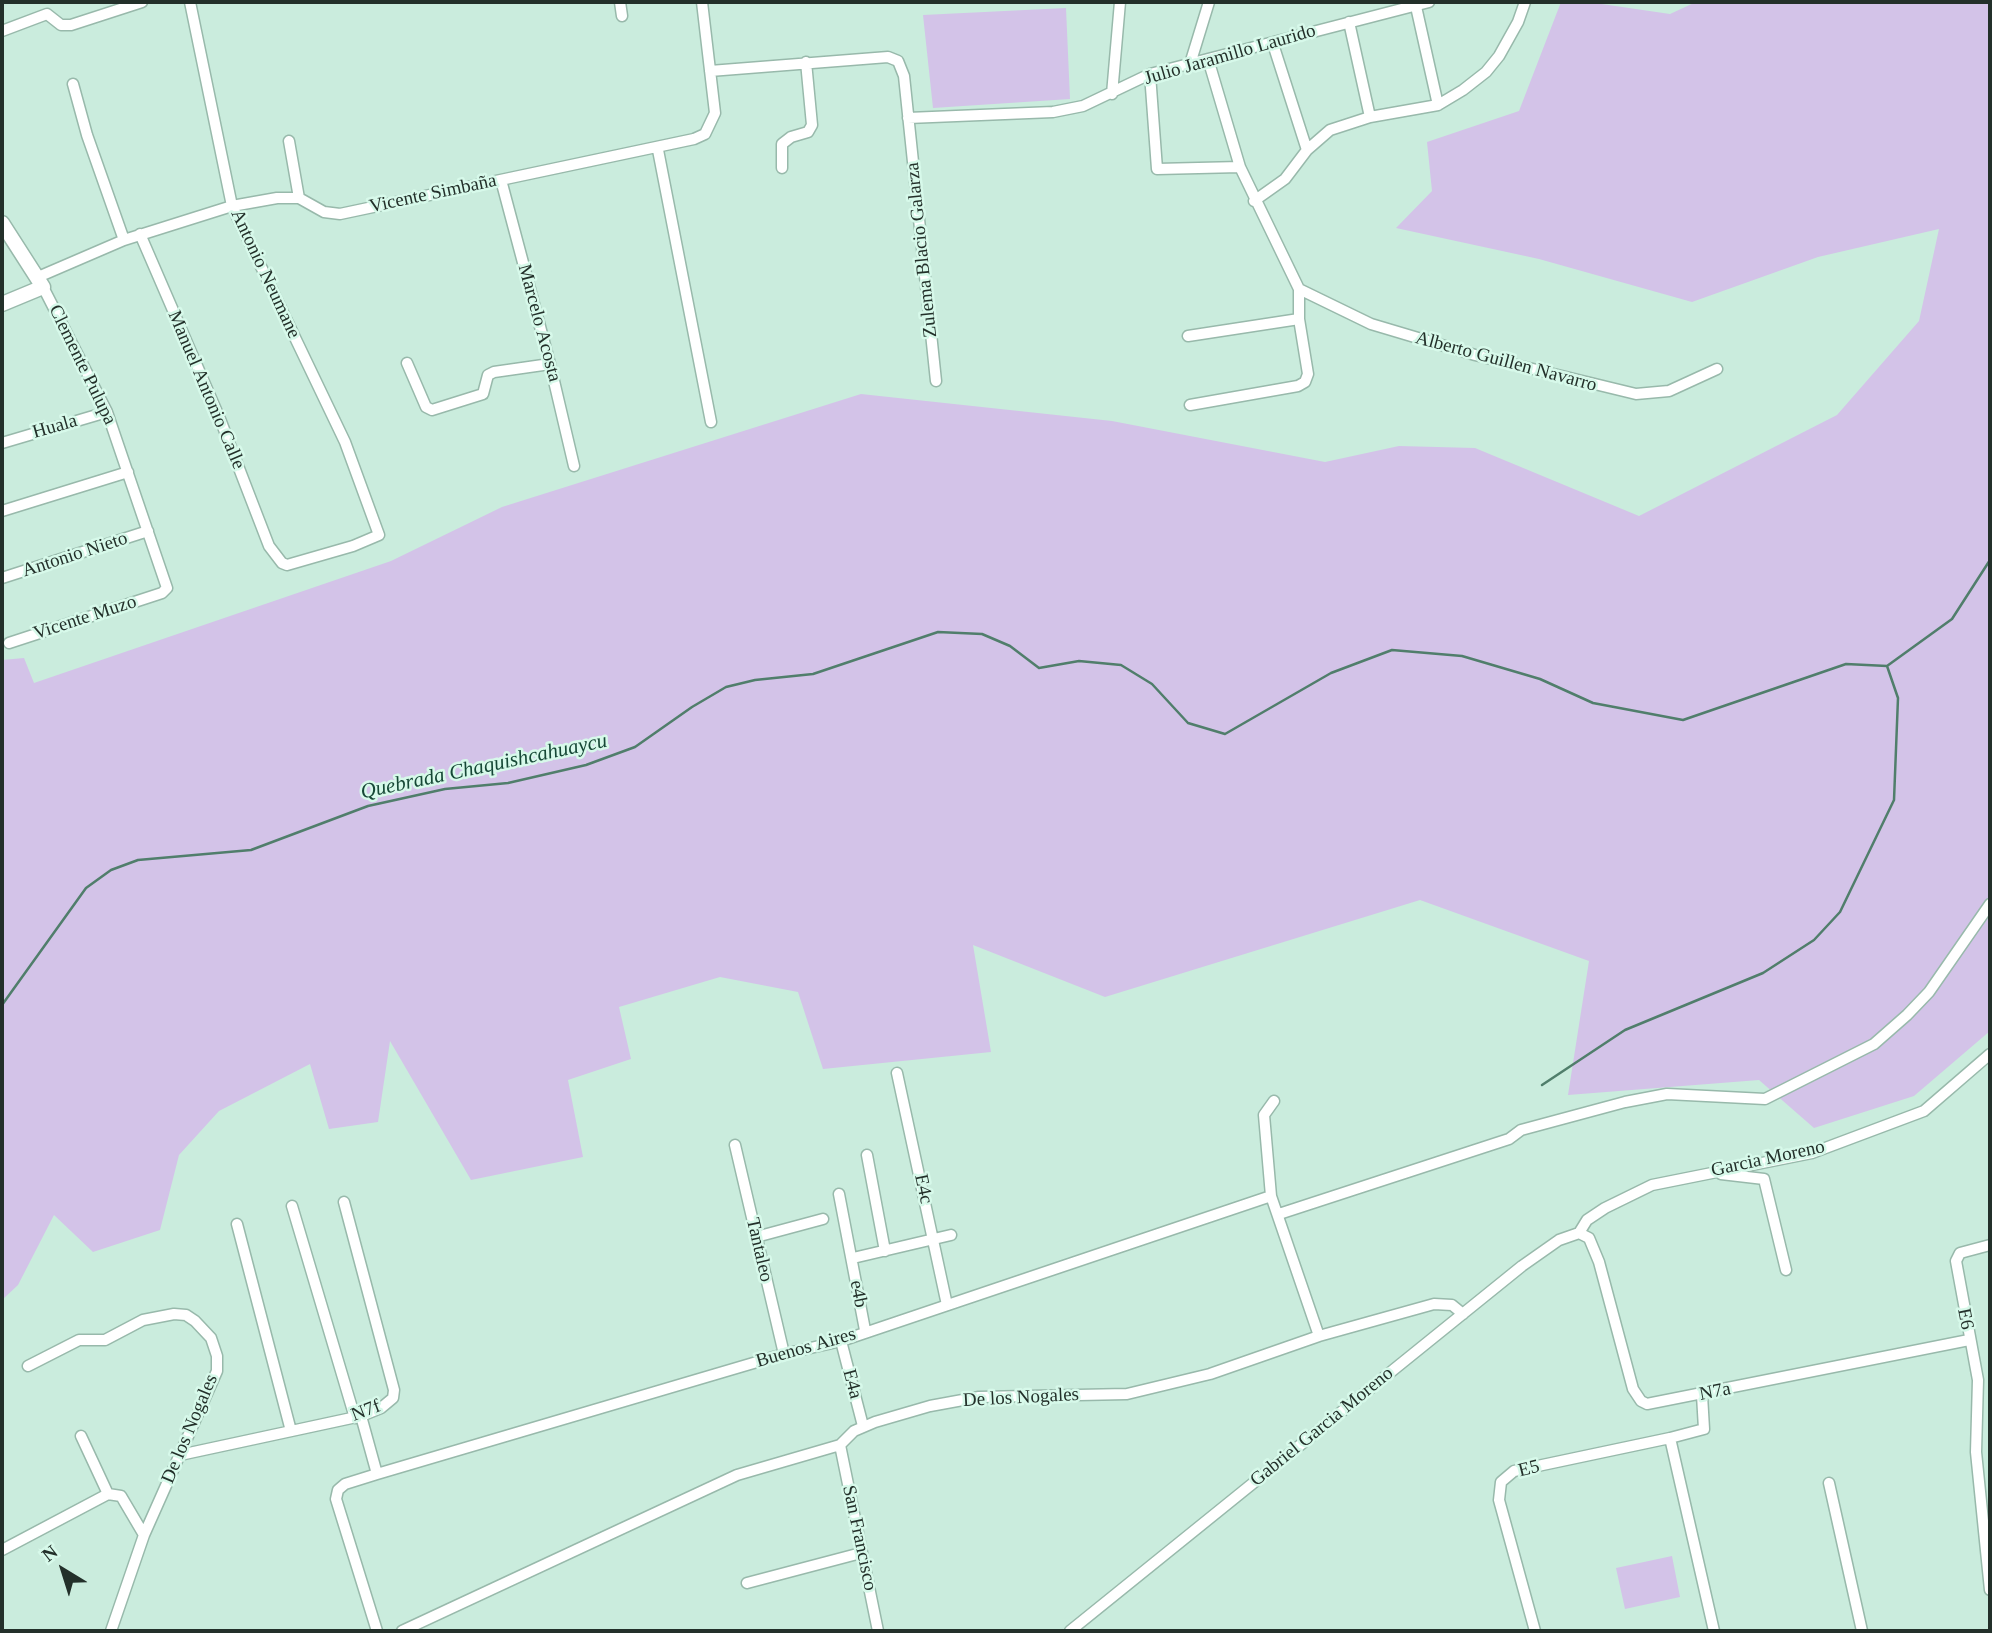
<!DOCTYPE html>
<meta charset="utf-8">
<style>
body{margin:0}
#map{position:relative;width:1992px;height:1633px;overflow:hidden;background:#caecdd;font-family:Georgia,serif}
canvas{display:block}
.frame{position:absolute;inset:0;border:4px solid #23302a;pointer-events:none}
.north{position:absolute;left:28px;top:1535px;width:70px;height:70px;-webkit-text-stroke:5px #d7f9ea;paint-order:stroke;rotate:322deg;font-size:19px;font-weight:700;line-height:28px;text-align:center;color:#23302a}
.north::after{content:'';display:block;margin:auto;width:24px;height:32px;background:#23302a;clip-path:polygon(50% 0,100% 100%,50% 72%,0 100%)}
</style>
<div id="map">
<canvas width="1992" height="1633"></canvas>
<div class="frame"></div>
<div class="north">N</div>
</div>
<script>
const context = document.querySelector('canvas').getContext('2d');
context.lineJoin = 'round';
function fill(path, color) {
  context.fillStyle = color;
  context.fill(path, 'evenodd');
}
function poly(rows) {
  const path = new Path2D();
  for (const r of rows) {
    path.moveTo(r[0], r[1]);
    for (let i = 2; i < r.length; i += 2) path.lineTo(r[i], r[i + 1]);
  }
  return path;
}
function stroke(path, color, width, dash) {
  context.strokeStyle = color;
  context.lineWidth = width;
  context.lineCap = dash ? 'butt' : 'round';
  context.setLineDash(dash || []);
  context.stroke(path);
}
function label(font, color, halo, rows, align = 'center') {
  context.font = font + ' Georgia,serif';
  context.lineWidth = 5;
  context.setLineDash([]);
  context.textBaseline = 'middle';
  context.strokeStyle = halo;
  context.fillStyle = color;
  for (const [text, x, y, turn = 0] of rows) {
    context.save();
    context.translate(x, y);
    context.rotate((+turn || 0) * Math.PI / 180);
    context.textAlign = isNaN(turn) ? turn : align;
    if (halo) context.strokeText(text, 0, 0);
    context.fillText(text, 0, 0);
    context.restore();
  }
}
fill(poly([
 [1561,2,1588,2,1670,14,1696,2,1990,2,1990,1031,1914,1096,1814,1128,1759,1080,1568,1095,1589,961,1420,900,1105,997,973,945,991,1052,823,1069,798,992,720,977,619,1007,631,1059,568,1080,583,1157,471,1180,390,1041,378,1122,329,1129,310,1064,219,1111,179,1155,160,1230,93,1252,54,1215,18,1285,2,1300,2,660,24,658,34,683,391,561,502,507,861,394,1112,421,1325,462,1399,446,1475,448,1639,516,1837,415,1919,321,1939,229,1818,257,1692,302,1539,259,1396,228,1432,191,1427,142,1519,111],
 [1066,8,1070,99,933,108,923,15],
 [1672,1556,1680,1597,1625,1609,1616,1568]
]), '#d3c3e8');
stroke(poly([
 [2,1005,86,888,111,870,138,860,251,850,368,806,445,789,508,783,586,765,635,747,692,707,726,687,755,680,813,674,938,632,982,634,1010,646,1039,668,1079,661,1121,665,1152,684,1188,723,1225,734,1331,673,1392,650,1462,656,1540,679,1593,703,1683,720,1846,664,1887,666,1952,619,1990,560],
 [1542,1085,1625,1030,1763,973,1814,940,1840,912,1894,800,1898,698,1887,666]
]), '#507e6b', 2.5);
const street = poly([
 [620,2,622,16],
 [1415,2,1438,105],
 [1349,22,1370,117],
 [2,31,47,14,61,25,71,25,142,2],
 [1273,44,1307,150],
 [1190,64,1209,2],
 [710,71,888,57,898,61,904,76,936,381],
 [1150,74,1157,169,1240,167],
 [73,84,87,135,124,240],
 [1112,94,1120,2],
 [908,118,1053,112,1083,106,1150,74,1429,2],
 [289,141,299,198],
 [658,150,711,422],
 [782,168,782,144,791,137,808,132,812,125,806,62],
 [501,180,550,364,574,466],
 [1254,201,1285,179,1307,150,1330,130,1370,117,1438,105,1463,90,1486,72,1499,56,1518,22,1525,2],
 [140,234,220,419,269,546,282,563,287,565,353,546,379,535,345,442,232,206,190,2],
 [38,277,124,240,232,206,277,198,299,198,324,212,340,214,694,139,705,134,715,113,702,2],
 [1299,289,1371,324,1475,355,1636,394,1669,391,1717,369],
 [1188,336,1299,319],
 [407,363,426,407,432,410,483,394,488,375,494,372,550,364],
 [1190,405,1298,386,1305,382,1308,374,1299,319,1299,289,1240,167,1208,59],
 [2,443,107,412],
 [2,511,128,472],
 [2,578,148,531],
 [9,643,162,593,167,588,107,412,43,287],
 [897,1073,947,1305],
 [735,1145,784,1354],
 [867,1155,885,1251],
 [1721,1174,1764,1179,1786,1270],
 [839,1194,865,1330],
 [1271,1196,1264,1115,1274,1101],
 [292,1206,355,1418],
 [1279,1214,1509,1139,1521,1130,1625,1102,1667,1094,1765,1099,1874,1044,1907,1015,1929,992,1990,904],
 [237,1224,291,1431],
 [1579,1233,1589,1238,1599,1262,1633,1389,1641,1401,1647,1404,1969,1340],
 [1579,1233,1587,1220,1605,1208,1652,1185,1812,1153,1924,1111,1990,1054],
 [756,1237,823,1219],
 [1990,1245,1960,1253,1956,1261,1978,1380,1976,1452,1990,1590],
 [853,1258,951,1235],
 [841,1341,863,1426],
 [28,1366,79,1340,105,1340,143,1320,174,1314,186,1315,195,1321,211,1338,217,1356,217,1371,144,1535,111,1631],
 [1702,1395,1704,1429,1670,1438,1714,1631],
 [361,1416,377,1474],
 [81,1436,108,1494],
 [840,1445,878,1631],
 [180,1455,361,1416,381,1408,393,1398,394,1390,344,1202],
 [1829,1483,1862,1631],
 [2,1550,108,1494,121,1496,144,1535],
 [747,1583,861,1553],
 [377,1631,336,1499,338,1490,345,1484,377,1474,784,1354,841,1341,1271,1196,1319,1336],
 [402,1631,737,1475,840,1445,854,1431,875,1422,930,1406,979,1397,1127,1394,1210,1374,1319,1336,1434,1304,1452,1305,1463,1314],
 [1070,1631,1522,1266,1559,1240,1579,1233],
 [1535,1631,1499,1500,1501,1482,1514,1471,1670,1438]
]);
const secondary = poly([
 [2,223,43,287,2,304]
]);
stroke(street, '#98b9ab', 13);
stroke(secondary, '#98b9ab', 17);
stroke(street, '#fff', 10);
stroke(secondary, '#fff', 14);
label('19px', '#23302a', '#d7f9ea', [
 ["Julio Jaramillo Laurido",1230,55,-16],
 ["Vicente Simbaña",433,194,-12],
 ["Zulema Blacio Galarza",922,250,-96],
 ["Antonio Neumane",265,274,65],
 ["Marcelo Acosta",539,323,75],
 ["Alberto Guillen Navarro",1506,362,15],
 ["Clemente Pulupa",82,365,64],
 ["Manuel Antonio Calle",206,390,67],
 ["Huala",55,427,-16],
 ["Antonio Nieto",75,555,-18],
 ["Vicente Muzo",85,618,-18],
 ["Garcia Moreno",1768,1159,-12],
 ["E4c",923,1189,78],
 ["Tantaleo",759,1250,77],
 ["e4b",858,1294,79],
 ["E6",1965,1319,79],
 ["Buenos Aires",806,1348,-16],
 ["E4a",852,1384,75],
 ["N7a",1715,1392,-11],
 ["De los Nogales",1021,1398,-3],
 ["N7f",366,1411,-21],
 ["Gabriel Garcia Moreno",1322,1427,-39],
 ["De los Nogales",190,1429,-67],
 ["E5",1529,1469,-14],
 ["San Francisco",859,1538,78]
]);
label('italic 21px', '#164836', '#d7f9ea', [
 ["Quebrada Chaquishcahuaycu",484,767,-12]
]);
</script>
